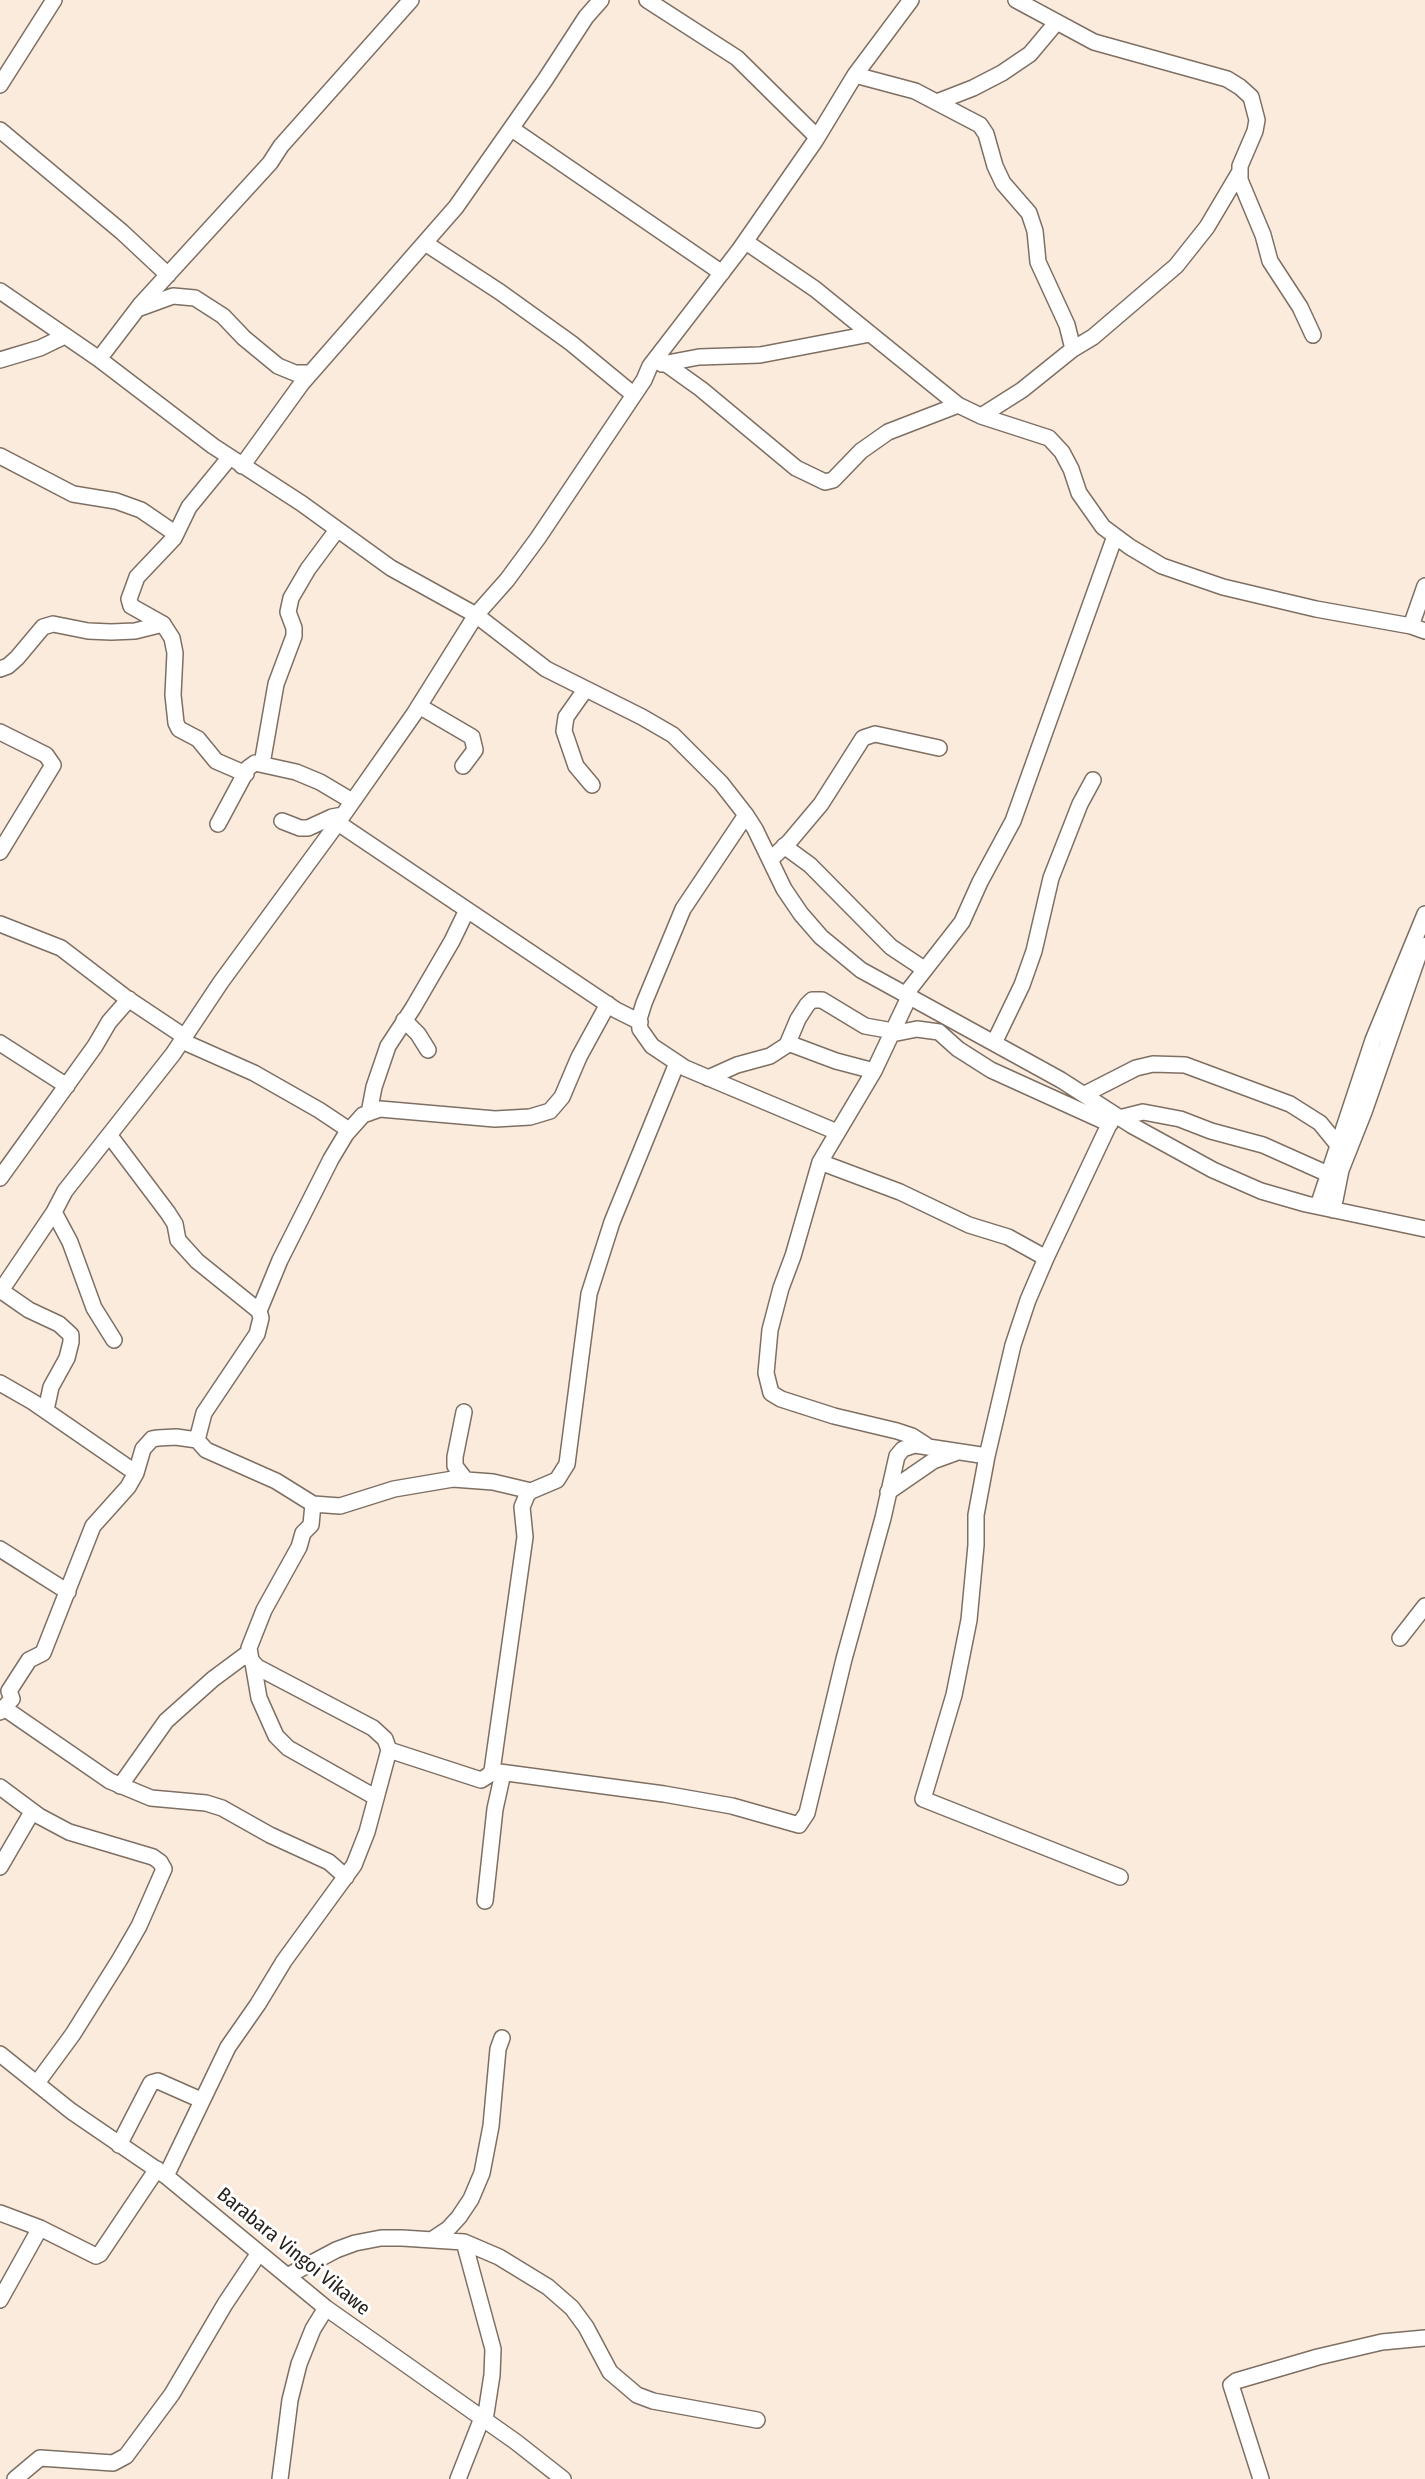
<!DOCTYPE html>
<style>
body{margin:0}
canvas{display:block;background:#fbebdd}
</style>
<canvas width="1425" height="2479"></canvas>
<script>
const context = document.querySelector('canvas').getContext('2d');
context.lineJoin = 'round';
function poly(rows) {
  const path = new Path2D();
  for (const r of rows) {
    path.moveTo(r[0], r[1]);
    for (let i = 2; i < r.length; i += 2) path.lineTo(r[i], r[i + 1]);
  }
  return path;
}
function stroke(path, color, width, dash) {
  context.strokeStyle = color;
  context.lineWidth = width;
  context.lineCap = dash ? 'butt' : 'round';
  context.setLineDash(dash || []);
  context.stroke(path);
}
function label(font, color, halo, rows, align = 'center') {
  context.font = font + ' "Fira Sans Condensed",sans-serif';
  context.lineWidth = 6;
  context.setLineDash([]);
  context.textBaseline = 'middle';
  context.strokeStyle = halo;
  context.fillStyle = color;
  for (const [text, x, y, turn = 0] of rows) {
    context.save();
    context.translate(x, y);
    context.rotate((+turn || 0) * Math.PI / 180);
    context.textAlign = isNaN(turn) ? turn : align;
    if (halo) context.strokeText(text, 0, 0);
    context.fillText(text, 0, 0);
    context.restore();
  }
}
const minor = poly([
 [647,0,737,58,817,137],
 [1016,0,1094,42,1227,79,1240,87,1251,97,1257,120,1255,131,1240,166,1240,180,1263,235,1270,261,1300,307,1313,335],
 [855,75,915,91,980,125,986,134,995,166,1003,183,1029,213,1035,231,1038,262,1067,325,1073,349],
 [0,85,54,0],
 [937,102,973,88,1002,73,1030,54,1056,23],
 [512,129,722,273],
 [0,130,122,232,168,275],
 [746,242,815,289,958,405,981,416,1049,438,1062,452,1071,469,1079,493,1103,527,1130,547,1162,566,1223,587,1316,609,1411,626,1425,631],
 [425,243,500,292,571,343,634,395],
 [0,291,99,359,213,446,301,503,391,568,476,615,546,669,642,717,673,735,721,783,746,815,755,829,784,889,801,914,821,937,861,970,1061,1080,1131,1125,1213,1170,1261,1191,1306,1204,1425,1229],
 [140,308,173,296,195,298,223,316,244,338,278,366,295,373,310,373],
 [99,359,141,304,270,163,281,146,411,0],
 [0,360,40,348,65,336],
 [662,364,699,357,760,355,870,334],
 [666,364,701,389,796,468,825,482,833,480,861,451,888,432,958,405],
 [981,416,1022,390,1073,349,1093,337,1176,266,1207,227,1239,173],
 [0,456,73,494,116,501,141,510,176,534],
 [230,457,189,507,174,538,137,577,129,599,131,606,163,624,172,638,175,653,173,695,176,723,179,729,198,739,216,761,246,774],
 [242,466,302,383,456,207,545,80,586,17,601,0],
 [1411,626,1425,586],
 [0,669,8,666,17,658,43,627,53,624,88,631,111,632,135,631,163,624],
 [585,690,566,717,564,731,576,766,592,785],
 [419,706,472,737,475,750,463,766],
 [0,732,46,755,53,765,0,852],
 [262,764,276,684,294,636,294,628,288,612,291,598,308,569,337,530],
 [746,815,683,909,644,1003,639,1019,640,1029,652,1046,685,1068,837,1132],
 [282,821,300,828,308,828,332,817,343,815],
 [338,823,616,1010,640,1022],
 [218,824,248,768,255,763,296,772,320,782,352,801],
 [784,846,810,865,891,947,924,969],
 [770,860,789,842,821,804,863,738,875,734,939,748],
 [0,924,61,948,125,997,185,1037],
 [905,995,962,922,980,882,1013,821,1115,536],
 [909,997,874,1071,820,1162,793,1256,781,1288,770,1330,766,1373,771,1393,781,1399,834,1416,897,1431,912,1436,926,1445],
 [404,1020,418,1034,428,1050],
 [892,1034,917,1029,939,1032,958,1049,991,1070,1110,1124],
 [182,1041,254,1073,319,1110,349,1130],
 [0,1043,67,1086],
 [788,1043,836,1061,874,1071],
 [994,1043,1022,985,1034,951,1051,878,1080,804,1093,780],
 [708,1078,737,1065,770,1056,787,1045,798,1019,807,1005,812,1000,822,1000,865,1026,893,1031],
 [1085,1094,1136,1068,1153,1064,1185,1065,1290,1104,1320,1123,1338,1145],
 [369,1113,374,1087,388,1046,413,1008,452,941,467,910],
 [1114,1114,1046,1258,1028,1300,1013,1345,987,1456,976,1515,976,1545,969,1620,954,1695,923,1799,1120,1877],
 [1119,1118,1143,1112,1180,1119,1211,1131,1263,1145,1328,1174],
 [110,1136,168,1213,175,1224,178,1240,197,1261,259,1311,261,1318,257,1334,204,1413,197,1440,206,1450,276,1481,313,1504,311,1525,303,1533,299,1547,264,1610,249,1648,251,1660,257,1667,373,1728,385,1739,389,1750,367,1832,354,1865,284,1961,258,2004,228,2047,166,2176],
 [820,1162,900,1192,969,1225,1008,1237,1046,1258],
 [0,1178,95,1046,109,1022,129,999],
 [1318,1206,1373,1040,1425,914],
 [1333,1210,1341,1170,1364,1112,1422,945],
 [54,1212,70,1242,94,1308,114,1340],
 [0,1290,29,1310,59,1324,71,1335,71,1342,67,1358,51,1387,46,1410],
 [0,1292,54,1212,65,1191,173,1054,221,982,334,828,414,714,476,615,507,580,538,538,644,380,650,366,740,249,815,141,855,75,911,0],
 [259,1311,280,1260,331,1159,346,1134,363,1115,380,1109,495,1119,530,1117,550,1111,562,1097,579,1057,608,1004],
 [0,1383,33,1402,136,1473],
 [464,1412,455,1457,455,1466,465,1479],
 [888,1492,933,1461,955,1453],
 [313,1504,340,1506,394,1489,453,1479,493,1482,531,1491],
 [0,1549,68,1592],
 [1400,1638,1425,1606],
 [253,1663,259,1698,276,1736,288,1748,375,1797],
 [4,1708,110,1781,151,1798,206,1803,222,1808,270,1835,329,1862,346,1877],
 [0,1712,12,1699,9,1691,29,1660,43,1653,93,1526,128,1487,136,1473,143,1449,152,1439,158,1438,176,1437,197,1440],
 [389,1750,481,1780,489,1775,492,1771,525,1537,522,1507,527,1495,531,1491,557,1480,567,1464,589,1294,612,1222,677,1063],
 [492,1771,664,1794,732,1806,799,1825,807,1813,844,1659,883,1518,897,1456,903,1449,915,1445,987,1456],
 [120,1786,166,1721,213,1679,248,1653],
 [0,1787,39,1816,69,1832,153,1857,160,1862,164,1869,139,1926,120,1959,73,2034,37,2083],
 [0,1867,32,1812],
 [485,1901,495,1809,503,1773],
 [0,2054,71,2111,166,2176,326,2308,516,2442,563,2479],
 [119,2145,151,2083,158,2081,201,2100],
 [0,2213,40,2228,96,2256,100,2254,157,2169],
 [433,2239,448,2229,459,2217,471,2199,482,2173,491,2126,498,2049,502,2038],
 [464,2242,493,2349,492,2375,485,2420],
 [287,2276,336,2250,355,2243,381,2238,402,2238,464,2242,499,2257,548,2287,572,2308,586,2327,610,2372,637,2395,653,2401,757,2420],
 [0,2300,40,2228],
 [15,2479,40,2458,113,2463,126,2456,172,2394,225,2304,259,2253],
 [280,2479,290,2400,299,2364,313,2329,326,2308],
 [458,2479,482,2418],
 [1261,2479,1231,2385,1236,2381,1318,2357,1382,2342,1425,2338]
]);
stroke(minor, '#7e6f63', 18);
stroke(minor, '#fff', 15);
label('20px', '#27211c', '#fff', [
 ["Barabara Vingoi Vikawe",293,2252,39]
]);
</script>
